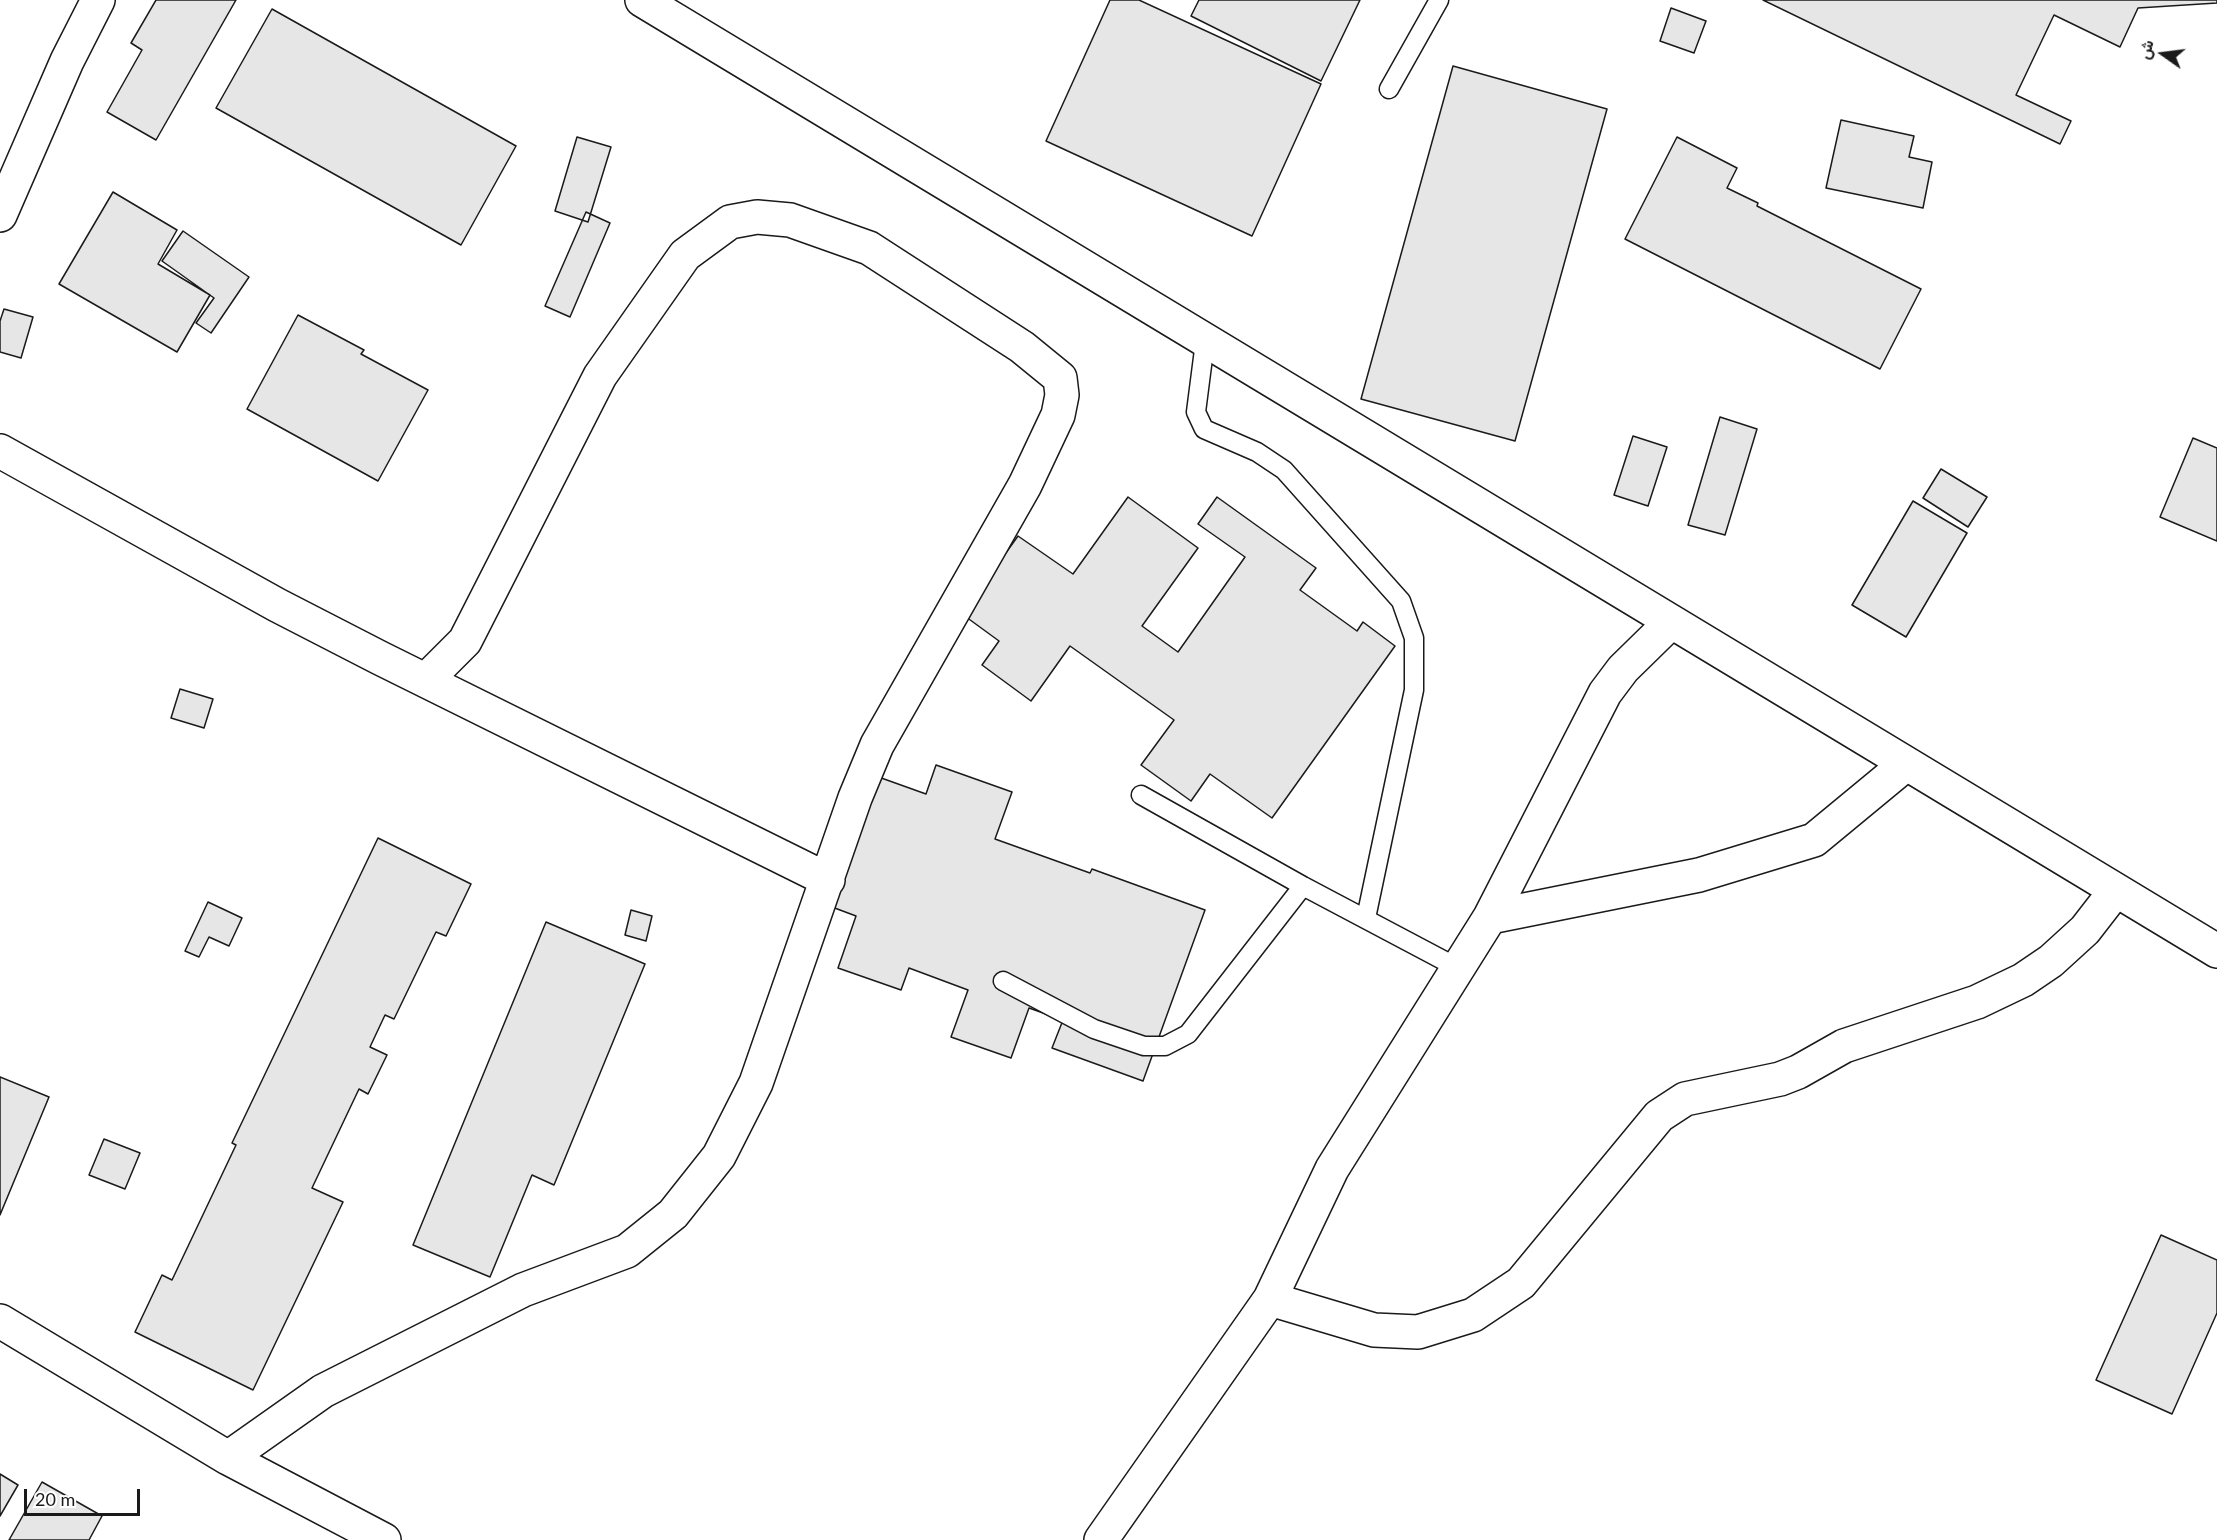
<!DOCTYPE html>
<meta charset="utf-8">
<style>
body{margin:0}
#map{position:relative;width:2217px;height:1540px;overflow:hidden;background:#fff;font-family:Lato,Vazirmatn,sans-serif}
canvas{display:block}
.north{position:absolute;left:2133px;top:24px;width:60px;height:60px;-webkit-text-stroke:4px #fff;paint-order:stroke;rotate:284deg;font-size:16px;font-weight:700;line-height:24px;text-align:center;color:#1a1a1a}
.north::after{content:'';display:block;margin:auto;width:21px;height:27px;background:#1a1a1a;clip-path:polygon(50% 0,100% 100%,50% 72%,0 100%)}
.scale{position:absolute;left:24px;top:1489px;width:116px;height:27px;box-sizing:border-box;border:3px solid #1a1a1a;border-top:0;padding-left:8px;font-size:18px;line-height:21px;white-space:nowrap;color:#1a1a1a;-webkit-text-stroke:4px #fff;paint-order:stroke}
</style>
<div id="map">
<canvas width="2217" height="1540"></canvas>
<div class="north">ش</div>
<div class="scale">20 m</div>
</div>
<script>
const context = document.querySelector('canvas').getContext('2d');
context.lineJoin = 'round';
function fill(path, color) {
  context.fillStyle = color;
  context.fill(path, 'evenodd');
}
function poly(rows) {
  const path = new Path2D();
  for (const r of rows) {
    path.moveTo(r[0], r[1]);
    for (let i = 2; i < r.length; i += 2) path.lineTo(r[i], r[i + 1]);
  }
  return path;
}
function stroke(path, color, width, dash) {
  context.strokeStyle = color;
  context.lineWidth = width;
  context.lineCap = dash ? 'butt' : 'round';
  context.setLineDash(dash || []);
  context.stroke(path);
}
const building = poly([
 [156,0,236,0,156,140,107,112,142,50,131,43,156,0],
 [1110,0,1139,0,1321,84,1252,236,1046,141,1110,0],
 [1199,0,1360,0,1321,81,1191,16,1199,0],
 [1763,0,2217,0,2217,3,2138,8,2120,47,2054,15,2016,95,2071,121,2060,144,1763,0],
 [1671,8,1706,21,1694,53,1660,41,1671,8],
 [272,9,516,146,461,245,216,108,272,9],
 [1453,66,1607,109,1515,441,1361,399,1453,66],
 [1841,120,1914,136,1909,157,1932,162,1923,208,1826,188,1841,120],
 [577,137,611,147,588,222,555,211,577,137],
 [1677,137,1737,168,1727,188,1758,203,1757,206,1921,289,1880,369,1625,239,1677,137],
 [113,192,177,230,158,264,210,295,177,352,59,284,113,192],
 [586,212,610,223,570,317,545,306,586,212],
 [183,231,249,277,211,333,196,323,214,298,162,261,183,231],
 [4,309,33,317,21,358,0,352,0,321,4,309],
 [298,315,364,350,361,354,428,390,378,481,247,409,298,315],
 [1720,417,1757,429,1725,535,1688,525,1720,417],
 [1633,436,1667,447,1648,506,1614,495,1633,436],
 [2193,438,2217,448,2217,541,2160,517,2193,438],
 [1941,469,1987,497,1968,527,1923,498,1941,469],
 [1128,497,1198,548,1142,626,1178,652,1245,557,1198,524,1217,497,1316,568,1300,590,1357,631,1363,622,1395,646,1272,818,1210,774,1191,801,1141,765,1174,720,1070,646,1031,701,982,665,999,641,962,614,1018,536,1073,574,1128,497],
 [1913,501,1967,533,1906,637,1852,605,1913,501],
 [180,689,213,699,204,728,171,718,180,689],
 [936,765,1012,792,995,839,1090,873,1092,869,1205,910,1143,1081,1052,1048,1063,1020,1029,1008,1011,1058,951,1037,968,990,909,968,901,990,838,968,856,916,816,901,859,770,926,794,936,765],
 [378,838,471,884,446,936,436,932,394,1019,385,1015,370,1047,387,1055,368,1094,359,1089,312,1188,343,1202,253,1390,135,1332,162,1275,172,1280,236,1145,232,1143,378,838],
 [208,902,242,918,229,946,209,937,199,957,185,951,208,902],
 [631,910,652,916,646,941,625,935,631,910],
 [546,922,645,964,554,1185,532,1175,490,1277,413,1245,546,922],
 [0,1077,49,1097,0,1215,0,1077],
 [104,1139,140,1153,125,1189,89,1175,104,1139],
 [2161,1235,2217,1260,2217,1313,2172,1414,2096,1380,2161,1235],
 [0,1474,18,1485,0,1516,0,1474],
 [42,1482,102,1516,89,1540,9,1540,42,1482]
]);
fill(building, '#e6e6e6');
stroke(building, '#1a1a1a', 1.5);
const service = poly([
 [1389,89,1439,0],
 [1205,342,1196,412,1204,429,1257,452,1284,470,1401,601,1414,638,1414,690,1366,918],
 [1141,795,1303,886,1458,968],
 [1003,981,1094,1029,1144,1046,1165,1046,1188,1034,1303,886]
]);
const minor = poly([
 [642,0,2217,951],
 [0,215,67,61,98,0],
 [0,451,277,605,380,658,828,880],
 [1490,917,1699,875,1814,840,1906,764],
 [1270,1299,1374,1330,1418,1332,1473,1315,1521,1283,1659,1116,1685,1099,1780,1079,1798,1072,1844,1046,1977,1002,2023,980,2051,961,2085,930,2116,890],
 [0,1321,228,1458,384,1540],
 [228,1458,323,1391,523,1290,627,1251,673,1214,719,1156,756,1083,855,798,877,745,1025,485,1058,415,1062,395,1060,378,1022,347,869,248,790,220,757,217,730,222,685,255,600,376,465,641,426,680],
 [1101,1540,1270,1299,1332,1169,1490,917,1605,693,1623,669,1671,622]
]);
stroke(service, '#1a1a1a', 21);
stroke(minor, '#1a1a1a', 36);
stroke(service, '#fff', 18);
stroke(minor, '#fff', 33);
</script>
